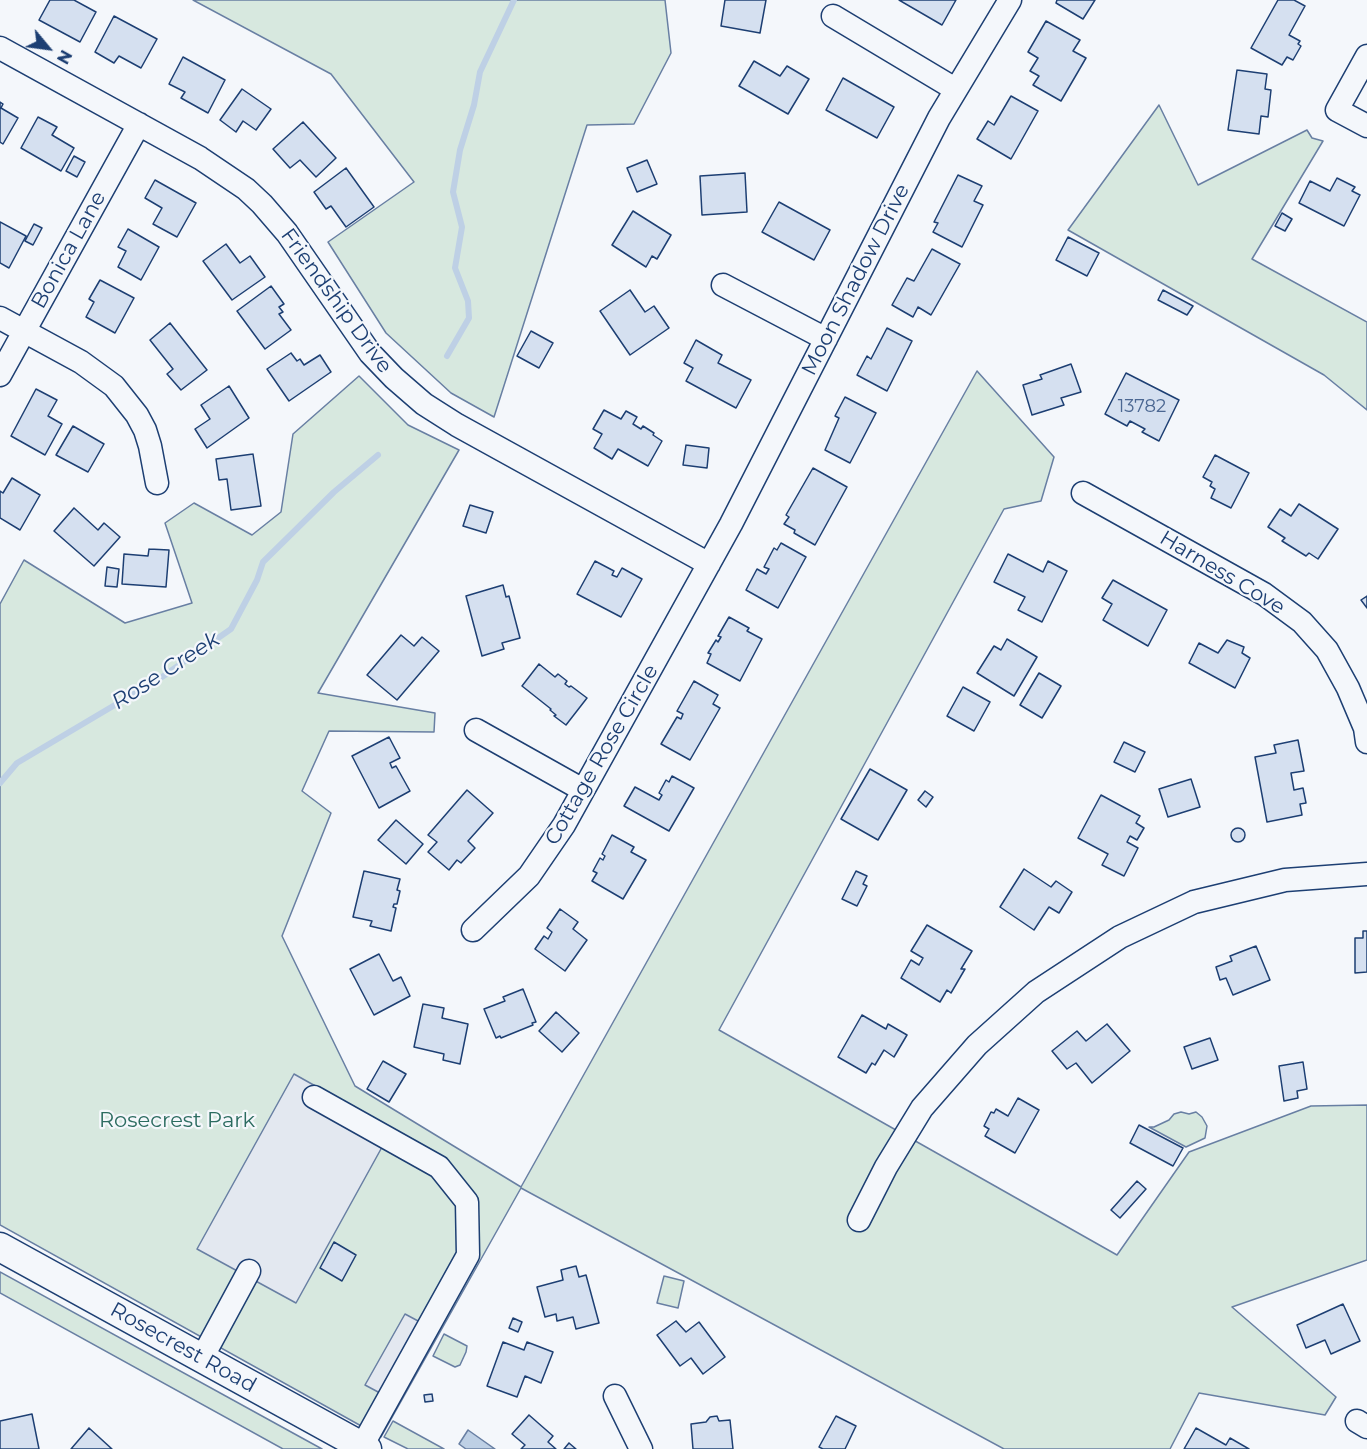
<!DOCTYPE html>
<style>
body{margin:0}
#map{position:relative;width:1367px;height:1449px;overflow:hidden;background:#f4f7fb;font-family:Montserrat,sans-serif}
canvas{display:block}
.north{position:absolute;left:18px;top:18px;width:60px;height:60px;-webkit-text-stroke:4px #f4f7fb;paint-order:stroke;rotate:119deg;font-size:16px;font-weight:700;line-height:24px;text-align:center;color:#1d3f73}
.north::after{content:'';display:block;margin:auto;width:21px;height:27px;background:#1d3f73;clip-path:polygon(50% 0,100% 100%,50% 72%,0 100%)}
</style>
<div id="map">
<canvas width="1367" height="1449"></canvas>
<div class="north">N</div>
</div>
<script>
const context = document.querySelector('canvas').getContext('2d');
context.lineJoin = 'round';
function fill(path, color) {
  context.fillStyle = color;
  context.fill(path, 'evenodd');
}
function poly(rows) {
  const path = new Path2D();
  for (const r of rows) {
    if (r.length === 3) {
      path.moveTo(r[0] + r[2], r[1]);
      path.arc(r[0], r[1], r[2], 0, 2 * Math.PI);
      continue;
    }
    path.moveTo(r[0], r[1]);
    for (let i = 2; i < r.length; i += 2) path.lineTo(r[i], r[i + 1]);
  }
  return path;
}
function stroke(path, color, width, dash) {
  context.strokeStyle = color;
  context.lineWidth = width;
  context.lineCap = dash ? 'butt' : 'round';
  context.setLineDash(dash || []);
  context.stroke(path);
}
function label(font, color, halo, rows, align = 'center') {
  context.font = font + ' Montserrat,sans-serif';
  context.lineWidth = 4.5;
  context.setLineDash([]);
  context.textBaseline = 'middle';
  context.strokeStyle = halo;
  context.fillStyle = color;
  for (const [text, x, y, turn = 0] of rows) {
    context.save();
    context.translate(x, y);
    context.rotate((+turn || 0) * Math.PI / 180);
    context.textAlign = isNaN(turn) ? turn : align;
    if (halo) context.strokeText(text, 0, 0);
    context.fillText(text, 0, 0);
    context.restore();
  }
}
const green = poly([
 [193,0,665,0,671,53,634,124,587,125,494,417,451,393,386,333,328,242,414,182,331,74,193,0],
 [1159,105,1198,185,1307,130,1312,138,1323,141,1252,259,1367,322,1367,410,1324,375,1068,230,1159,105],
 [977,371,1054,457,1041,501,1004,509,719,1030,1117,1255,1189,1152,1311,1106,1367,1105,1367,1260,1232,1307,1336,1397,1325,1415,1199,1393,1170,1449,1004,1449,521,1188,381,1437,0,1225,0,604,24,560,125,623,192,603,165,523,194,503,252,535,281,512,293,434,359,376,408,425,459,450,318,693,435,713,434,732,329,731,302,791,331,813,282,936,355,1086,521,1187,977,371],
 [1181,1112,1189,1114,1196,1112,1202,1117,1207,1126,1205,1138,1186,1147,1149,1127,1154,1127,1169,1120,1174,1114,1181,1112],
 [0,1272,302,1438,322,1449,283,1449,0,1293,0,1272],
 [664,1276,684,1281,678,1308,657,1303,664,1276],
 [444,1334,467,1346,466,1352,460,1365,455,1367,433,1356,444,1334],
 [393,1421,444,1449,408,1449,384,1437,393,1421]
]);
fill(green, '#d7e8df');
stroke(green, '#687fa3', 1.5);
const parking = poly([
 [294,1074,392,1129,296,1303,197,1249,294,1074],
 [405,1314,420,1322,380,1393,365,1385,405,1314]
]);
fill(parking, '#e3e8f0');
stroke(parking, '#687fa3', 1.5);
const water = poly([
 [468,1430,495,1449,466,1449,459,1444,468,1430]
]);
fill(water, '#bed0e5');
stroke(water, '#687fa3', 1.5);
stroke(poly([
 [447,356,469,318,468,301,455,268,462,227,453,192,460,150,474,105,480,72,514,0],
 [0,783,17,763,162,677,231,629,257,580,263,562,334,492,378,455]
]), '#bed0e5', 6);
const building = poly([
 [50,0,74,0,96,12,80,42,39,20,50,0],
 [725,0,766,0,760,33,721,26,725,0],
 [899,0,956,0,942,25,899,0],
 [1057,0,1095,0,1083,19,1056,3,1057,0],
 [1278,0,1294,0,1305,6,1289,35,1300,41,1298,44,1301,46,1293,60,1287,57,1282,65,1251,48,1278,0],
 [114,16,157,39,141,68,119,56,114,63,95,52,114,16],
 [1046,21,1080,40,1073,51,1086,58,1061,101,1033,85,1039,76,1030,71,1038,58,1028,52,1046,21],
 [183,57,225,80,208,113,181,98,185,92,169,84,183,57],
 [754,61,780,76,787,66,809,79,788,114,739,86,754,61],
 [1237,70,1267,74,1265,89,1271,90,1268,117,1261,116,1259,134,1228,130,1237,70],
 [843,78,894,107,877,138,826,110,843,78],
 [242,89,271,109,256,130,243,121,236,132,220,120,242,89],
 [1011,96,1038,111,1011,159,977,139,988,121,994,125,1011,96],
 [0,102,3,104,1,108,18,118,3,144,0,142,0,102],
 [38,117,57,127,52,135,74,148,61,171,21,148,38,117],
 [303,122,336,158,316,177,300,160,290,168,273,149,303,122],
 [74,156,85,162,77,177,66,171,74,156],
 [647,160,657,184,637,192,627,168,647,160],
 [346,168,374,207,346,227,331,206,326,209,314,192,346,168],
 [745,173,747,212,702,215,700,176,745,173],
 [958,175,982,186,974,201,983,205,962,247,933,232,938,223,934,222,958,175],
 [1337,178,1355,187,1352,191,1360,195,1344,226,1299,203,1310,181,1330,191,1337,178],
 [155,180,196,203,177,237,153,224,162,208,145,198,155,180],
 [779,202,830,230,814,260,762,232,779,202],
 [633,211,671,235,657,259,652,256,646,267,612,245,633,211],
 [1282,213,1292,219,1285,231,1275,226,1282,213],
 [0,222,26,236,9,268,0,263,0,222],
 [34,224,42,228,33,245,25,241,34,224],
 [128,229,159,247,141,280,118,267,126,251,118,247,128,229],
 [1068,237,1099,253,1087,276,1056,260,1068,237],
 [226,244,240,263,250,256,265,277,232,300,203,261,226,244],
 [932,249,960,264,931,315,918,307,913,317,892,305,907,278,914,281,932,249],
 [100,280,134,298,115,333,86,317,94,302,89,299,100,280],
 [271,286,284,304,279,307,283,312,279,314,291,330,265,349,237,311,271,286],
 [630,290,645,312,654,306,669,328,630,355,600,311,630,290],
 [1163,290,1193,306,1187,315,1158,300,1163,290],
 [170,323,207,370,181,390,167,374,173,369,150,340,170,323],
 [887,328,912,341,887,391,857,375,867,356,871,359,887,328],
 [531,331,553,343,539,368,517,356,531,331],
 [696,340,722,355,718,363,751,380,736,408,686,381,693,368,684,363,696,340],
 [291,353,297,361,300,359,304,365,320,355,331,372,289,401,267,369,291,353],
 [1071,364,1081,392,1061,398,1064,405,1032,415,1023,385,1042,379,1040,375,1071,364],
 [1126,373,1179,400,1159,441,1142,432,1145,429,1130,421,1127,426,1105,414,1126,373],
 [229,386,249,418,207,448,195,429,210,419,201,405,229,386],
 [36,389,57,400,48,416,62,424,45,455,11,436,36,389],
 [845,397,876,413,850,463,825,450,839,418,835,416,845,397],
 [604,410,621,419,626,411,637,417,633,424,641,429,643,426,654,433,653,435,662,441,648,466,618,449,612,459,594,448,602,434,593,429,604,410],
 [73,426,104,444,88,472,56,455,73,426],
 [686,445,709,448,707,468,683,465,686,445],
 [253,454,261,506,231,510,227,479,219,480,216,459,253,454],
 [1215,455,1249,473,1231,508,1211,498,1215,489,1210,486,1212,482,1203,477,1215,455],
 [813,468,847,487,815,545,794,533,795,530,784,524,789,517,786,515,813,468],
 [12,478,40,495,20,530,0,518,0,491,3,493,12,478],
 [1299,504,1338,529,1318,559,1309,553,1306,556,1282,541,1285,538,1268,527,1280,509,1291,516,1299,504],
 [470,505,493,512,486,533,463,526,470,505],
 [74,508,98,530,104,523,120,537,94,566,54,531,74,508],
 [781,543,806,557,778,608,746,590,757,569,766,574,769,569,764,567,774,548,777,550,781,543],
 [149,549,169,550,166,587,122,584,124,554,148,556,149,549],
 [1008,554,1043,572,1048,561,1067,571,1042,622,1018,610,1025,597,994,582,1008,554],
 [595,561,614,571,612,575,617,577,622,568,642,579,621,617,577,594,595,561],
 [107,567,119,569,117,587,105,586,107,567],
 [1113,580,1167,610,1148,646,1103,620,1112,604,1102,598,1113,580],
 [503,585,506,597,509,596,520,638,502,643,504,649,482,656,466,596,503,585],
 [1367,596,1367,608,1361,600,1367,596],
 [729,617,749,628,747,631,762,639,740,681,707,663,711,654,708,653,716,640,718,642,721,637,718,636,729,617],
 [401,635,414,646,422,637,439,651,397,700,367,675,401,635],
 [1007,639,1037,657,1014,696,977,673,994,646,1001,650,1007,639],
 [1227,640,1244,647,1242,653,1250,658,1235,688,1189,663,1199,643,1218,653,1227,640],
 [539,664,555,677,558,674,567,681,565,684,569,687,571,686,587,698,566,725,554,716,556,715,550,710,551,709,522,686,539,664],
 [1039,673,1061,686,1042,718,1020,705,1039,673],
 [694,681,718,695,713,704,720,708,690,760,661,744,677,717,681,719,683,714,677,711,694,681],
 [963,687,990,702,974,731,947,716,963,687],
 [389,737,400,758,390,763,392,768,396,766,410,791,379,808,352,756,389,737],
 [1298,740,1304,771,1291,773,1294,790,1303,788,1306,803,1300,804,1302,815,1267,822,1255,757,1276,753,1274,745,1298,740],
 [1124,742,1145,752,1135,772,1114,762,1124,742],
 [870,769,907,790,878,840,841,819,870,769],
 [672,776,694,788,669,831,624,806,635,787,659,800,662,795,659,793,666,780,669,782,672,776],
 [1191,779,1200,807,1168,817,1159,789,1191,779],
 [467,790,493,813,468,841,475,848,461,863,457,860,449,870,428,852,437,842,428,835,467,790],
 [925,791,933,797,926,807,918,800,925,791],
 [1101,795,1140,816,1136,823,1144,828,1137,840,1130,836,1127,842,1138,848,1124,876,1102,865,1108,854,1078,838,1101,795],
 [396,820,423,844,406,864,378,840,396,820],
 [1238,835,7],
 [612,835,634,847,631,852,646,860,623,899,592,881,597,873,593,871,600,858,603,860,605,856,602,854,612,835],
 [1024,869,1051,887,1056,881,1072,892,1059,913,1049,907,1034,930,1000,907,1024,869],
 [364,871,400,879,397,890,400,891,397,904,394,904,393,907,396,908,391,931,370,926,372,921,353,917,364,871],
 [856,871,867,876,863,884,867,886,857,906,842,899,856,871],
 [560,909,578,922,573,929,587,940,565,971,535,949,544,936,548,939,552,932,547,928,560,909],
 [927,925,972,951,961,969,965,969,951,993,947,990,940,1002,901,978,911,960,919,965,923,958,911,951,927,925],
 [1363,931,1367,931,1367,972,1355,973,1355,938,1363,938,1363,931],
 [1256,946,1270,980,1233,995,1226,978,1220,980,1216,967,1232,961,1230,956,1256,946],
 [379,954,393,981,401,977,410,996,374,1015,350,969,379,954],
 [523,989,536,1022,532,1023,533,1025,501,1038,500,1036,496,1038,484,1009,505,1001,503,997,523,989],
 [423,1004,444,1008,442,1018,468,1024,460,1064,443,1060,444,1054,414,1047,423,1004],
 [556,1012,579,1033,562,1052,539,1031,556,1012],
 [862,1015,886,1029,888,1024,907,1035,894,1057,884,1050,875,1065,872,1063,866,1073,838,1057,862,1015],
 [1107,1024,1130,1051,1092,1083,1076,1063,1067,1069,1052,1051,1077,1031,1086,1041,1107,1024],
 [1210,1038,1218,1060,1192,1069,1184,1047,1210,1038],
 [383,1061,406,1074,389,1102,367,1089,383,1061],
 [1303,1062,1307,1089,1297,1091,1298,1098,1284,1101,1279,1066,1303,1062],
 [1018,1098,1039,1110,1015,1153,985,1136,989,1129,984,1126,991,1112,994,1113,996,1109,1008,1116,1018,1098],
 [1139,1125,1183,1148,1173,1166,1130,1143,1139,1125],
 [1137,1181,1146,1189,1120,1218,1111,1210,1137,1181],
 [334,1242,356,1255,342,1281,320,1268,334,1242],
 [576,1266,579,1277,586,1275,599,1323,576,1329,573,1317,557,1321,556,1314,545,1317,537,1287,563,1280,561,1270,576,1266],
 [1343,1304,1360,1341,1331,1354,1325,1340,1306,1348,1297,1325,1343,1304],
 [513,1318,522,1322,518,1332,509,1328,513,1318],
 [676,1321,686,1332,699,1322,725,1357,703,1374,691,1358,680,1366,657,1335,676,1321],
 [503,1342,524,1350,527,1342,553,1352,541,1383,525,1376,517,1397,487,1386,503,1342],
 [432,1394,433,1401,425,1402,424,1395,432,1394],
 [32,1414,39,1449,0,1449,0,1421,32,1414],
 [529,1415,553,1436,548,1442,556,1449,521,1449,525,1445,512,1434,529,1415],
 [717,1416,719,1421,730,1420,733,1449,693,1449,691,1424,706,1422,710,1417,717,1416],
 [836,1416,856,1426,845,1449,823,1449,819,1447,836,1416],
 [89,1428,112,1449,71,1449,89,1428],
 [1196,1428,1226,1445,1230,1438,1249,1449,1184,1449,1196,1428],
 [569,1443,576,1449,564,1449,569,1443]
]);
fill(building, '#d5e0f0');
stroke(building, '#1d3f73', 1.5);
const minor = poly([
 [833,16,955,89],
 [0,48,200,158,246,189,262,204,287,233,370,353,394,378,424,404,457,425,709,564],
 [1367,56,1337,110,1367,126],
 [723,285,826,339],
 [0,318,81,362,114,386,137,415,145,430,150,446,157,483],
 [0,375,139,124],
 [1083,493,1264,594,1302,622,1327,650,1348,688,1365,728,1367,742],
 [476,730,583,790],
 [473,930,529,876,564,825,731,524,939,118,1010,0],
 [314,1097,439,1167,467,1202,468,1255,362,1446],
 [859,1220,886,1167,922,1108,977,1045,1036,992,1120,937,1194,902,1285,880,1367,874],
 [202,1358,249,1271],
 [615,1396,641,1449],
 [1357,1421,1367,1427]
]);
const major = poly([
 [0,1247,367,1449]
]);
stroke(minor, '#1d3f73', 25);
stroke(major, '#1d3f73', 31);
stroke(minor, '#f4f7fb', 22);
stroke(major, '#f4f7fb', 28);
label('18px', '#4b6792', null, [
 ["13782",1142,407]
]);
label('21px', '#1d3f73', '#f4f7fb', [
 ["Bonica Lane",69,250,-61],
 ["Moon Shadow Drive",856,280,-63],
 ["Friendship Drive",336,301,54],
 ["Harness Cove",1222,573,31],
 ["Cottage Rose Circle",602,755,-60],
 ["Rosecrest Road",183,1348,29]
]);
label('21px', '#2c6c60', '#f4f7fb', [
 ["Rosecrest Park",177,1121]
]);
label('italic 22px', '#1d3f73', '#f4f7fb', [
 ["Rose Creek",166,671,-33]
]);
</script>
